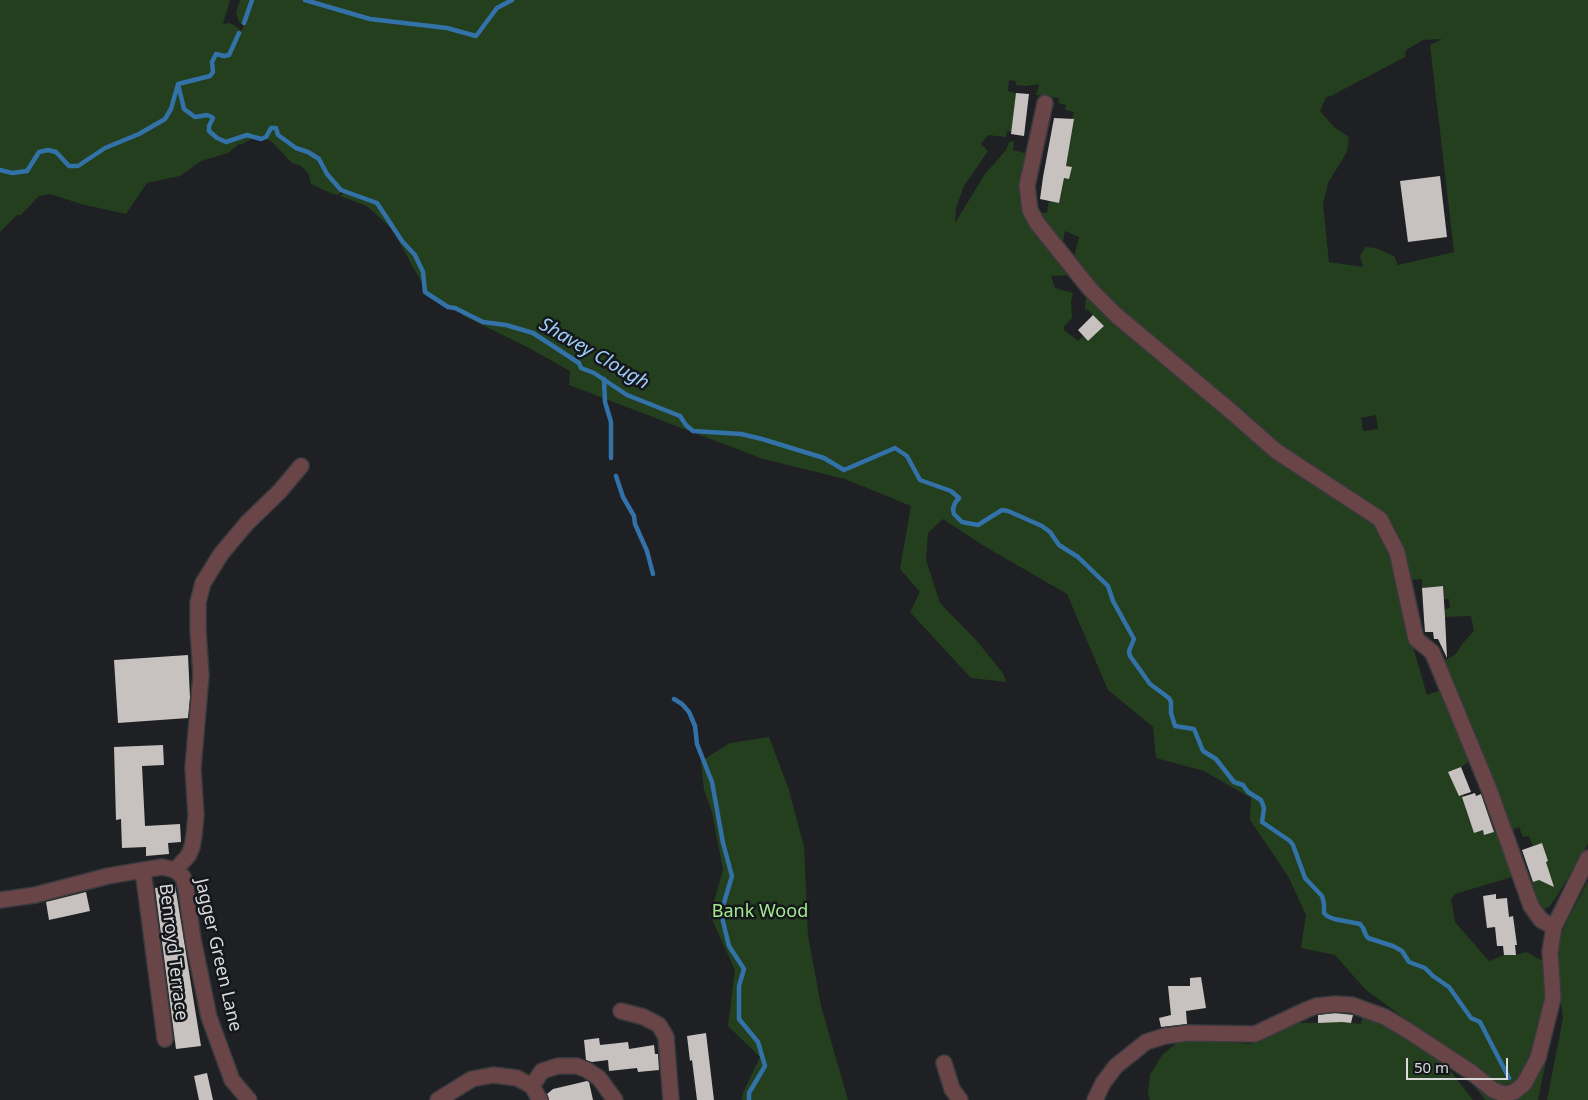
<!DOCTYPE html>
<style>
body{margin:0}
#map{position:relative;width:1588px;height:1100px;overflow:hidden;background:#1e2023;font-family:"Noto Sans",sans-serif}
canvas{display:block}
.scale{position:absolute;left:1406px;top:1058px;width:102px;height:22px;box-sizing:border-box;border:2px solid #d8dadc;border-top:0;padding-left:6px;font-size:15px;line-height:18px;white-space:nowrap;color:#d8dadc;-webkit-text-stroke:4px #15171a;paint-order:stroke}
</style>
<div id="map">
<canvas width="1588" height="1100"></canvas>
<div class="scale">50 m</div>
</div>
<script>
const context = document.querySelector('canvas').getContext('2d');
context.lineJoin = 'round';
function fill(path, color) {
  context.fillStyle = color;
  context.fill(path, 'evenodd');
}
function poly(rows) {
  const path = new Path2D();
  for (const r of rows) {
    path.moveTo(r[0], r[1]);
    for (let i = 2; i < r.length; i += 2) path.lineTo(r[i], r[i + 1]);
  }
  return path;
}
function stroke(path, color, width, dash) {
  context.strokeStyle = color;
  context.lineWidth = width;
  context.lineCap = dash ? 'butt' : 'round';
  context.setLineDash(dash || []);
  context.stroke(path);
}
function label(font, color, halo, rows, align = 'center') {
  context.font = font + ' "Noto Sans",sans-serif';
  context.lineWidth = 5;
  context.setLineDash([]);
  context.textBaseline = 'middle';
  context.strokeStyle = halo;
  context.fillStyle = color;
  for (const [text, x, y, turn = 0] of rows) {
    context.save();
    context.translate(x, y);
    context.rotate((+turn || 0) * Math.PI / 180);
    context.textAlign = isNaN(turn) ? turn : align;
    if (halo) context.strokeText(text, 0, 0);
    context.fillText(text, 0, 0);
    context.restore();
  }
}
fill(poly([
 [0,0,230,0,223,24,229,23,234,25,240,30,240,32,244,26,239,22,236,13,240,0,1588,0,1588,844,1557,896,1549,907,1540,911,1530,883,1546,877,1543,870,1548,868,1546,862,1548,861,1542,843,1533,846,1529,836,1523,837,1519,827,1510,831,1463,707,1464,705,1461,699,1459,698,1443,661,1455,655,1463,643,1474,631,1471,616,1445,617,1445,609,1450,608,1449,599,1444,599,1443,586,1422,588,1422,579,1410,580,1404,552,1381,518,1370,508,1265,438,1244,418,1104,301,1073,262,1079,237,1065,231,1062,247,1046,230,1036,212,1047,213,1049,201,1059,203,1064,178,1069,179,1072,167,1066,166,1074,120,1072,119,1074,112,1065,110,1066,105,1058,103,1059,98,1036,95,1039,84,1026,86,1016,85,1016,81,1009,80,1008,91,1016,93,1012,131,1007,131,1006,137,988,135,981,144,988,151,964,186,956,208,955,223,985,174,1006,150,1009,142,1014,141,1013,150,1028,154,1029,156,1022,194,1027,215,1037,230,1070,270,1073,275,1051,276,1055,288,1073,293,1071,302,1072,318,1064,326,1064,330,1078,341,1083,336,1088,341,1104,326,1087,309,1085,311,1086,294,1123,327,1268,448,1371,517,1388,540,1394,554,1411,640,1427,695,1444,689,1472,760,1461,767,1449,773,1459,795,1463,794,1468,809,1466,810,1474,833,1483,830,1485,835,1497,831,1503,847,1506,847,1515,876,1455,894,1451,899,1455,922,1489,961,1504,955,1516,955,1526,952,1545,962,1545,1043,1552,1021,1554,1022,1538,1100,1485,1100,1471,1081,1476,1082,1503,1100,1510,1099,1520,1096,1527,1089,1538,1065,1522,1080,1496,1087,1365,989,1335,955,1301,948,1306,915,1288,876,1250,820,1251,798,1204,771,1156,758,1153,727,1108,690,1067,594,984,546,943,519,928,533,926,560,940,603,977,641,1002,672,1007,682,971,678,910,612,920,592,900,569,911,506,845,479,763,459,569,385,570,371,527,347,464,316,455,308,448,307,425,292,423,285,392,229,367,206,340,196,345,191,344,189,338,195,330,193,311,184,308,173,301,166,292,163,271,141,261,137,251,139,243,144,239,144,228,153,201,161,180,176,147,183,126,214,81,204,50,194,39,196,21,215,17,215,0,232],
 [1442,39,1430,45,1454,252,1398,265,1394,256,1376,248,1365,247,1360,256,1363,267,1329,262,1323,204,1328,183,1347,152,1349,137,1334,127,1320,111,1326,97,1331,96,1405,57,1406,50,1423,40],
 [1376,415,1378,429,1363,431,1361,418],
 [769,737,788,787,804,846,808,935,821,1006,848,1100,742,1100,743,1093,760,1057,728,1026,735,970,710,915,723,870,712,812,704,790,701,761,730,743],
 [1588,881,1588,1100,1547,1100,1563,1018,1556,956,1559,941,1566,923],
 [1363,1014,1414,1042,1436,1058,1448,1068,1473,1100,1150,1100,1148,1094,1150,1075,1162,1055,1178,1042,1190,1038,1248,1044,1259,1042,1297,1020,1299,1023,1342,1022,1361,1024]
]), '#243f1d');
stroke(poly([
 [305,0,370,19,447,28,476,36,497,8,512,0],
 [244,23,252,0],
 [178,84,184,109,195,117,207,115,212,117,213,118,209,126,209,131,217,138,226,142,247,135,261,139,266,137,271,128,276,128,278,135,296,148,308,152,319,159,327,174,341,190,377,203,402,241,415,255,423,272,425,292,448,307,455,308,483,322,506,325,533,333,579,363,581,368,594,373,627,395,680,416,686,425,693,431,741,434,762,439,824,458,844,470,895,448,907,456,920,480,951,491,959,498,955,503,953,509,954,514,962,522,978,525,1002,510,1008,511,1042,526,1050,532,1059,545,1078,557,1108,586,1113,601,1134,639,1129,651,1130,656,1150,684,1169,698,1171,702,1171,713,1175,726,1194,729,1203,751,1216,759,1234,782,1243,785,1248,792,1261,800,1264,808,1262,822,1290,841,1293,845,1305,878,1322,896,1324,904,1324,913,1327,916,1334,919,1360,924,1363,928,1366,935,1368,938,1393,946,1402,951,1409,962,1425,968,1433,976,1449,987,1471,1018,1480,1022,1509,1078],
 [0,170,12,173,27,171,39,152,48,150,56,152,69,166,78,166,105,148,139,134,165,119,171,109,178,84,210,76,213,72,212,62,216,54,224,56,229,55,239,33],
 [604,379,605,402,611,422,611,458],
 [616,476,623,497,634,516,635,524,647,551,653,574],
 [674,699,682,704,689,712,695,726,697,744,712,782,723,843,732,876,721,913,729,946,744,969,739,986,739,1019,758,1042,765,1066,749,1093,749,1100]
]), '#3371a9', 4.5);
fill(poly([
 [1016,93,1029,94,1024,136,1011,134],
 [1054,118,1074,119,1066,166,1072,167,1069,179,1064,178,1059,203,1040,199,1043,177],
 [1440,176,1447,237,1408,242,1400,181],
 [1093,315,1104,326,1088,341,1078,330],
 [1443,586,1445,617,1447,658,1438,639,1434,639,1433,632,1425,632,1424,619,1422,588],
 [188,655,190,698,188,718,118,723,114,660],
 [163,745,164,765,142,766,145,826,180,824,181,842,168,843,169,854,146,856,146,847,122,848,121,819,116,820,114,747],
 [1461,767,1471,792,1459,796,1448,772],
 [1475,793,1476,796,1481,794,1494,832,1484,835,1483,830,1474,833,1462,797],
 [1542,843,1548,861,1546,862,1554,887,1539,880,1533,882,1522,850],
 [175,885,201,1046,176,1049,155,888],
 [86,892,90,911,49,920,46,902],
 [1496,894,1496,899,1507,898,1509,917,1513,916,1517,945,1515,945,1516,955,1504,955,1503,946,1497,946,1495,927,1487,928,1483,896],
 [1201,977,1206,1008,1186,1011,1187,1024,1161,1027,1159,1018,1171,1015,1168,986,1190,986,1190,978],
 [1335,1013,1353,1015,1351,1023,1342,1022,1318,1023,1318,1015],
 [706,1033,714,1100,697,1100,692,1060,690,1061,687,1036],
 [599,1038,600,1045,628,1042,629,1049,654,1045,655,1054,658,1054,659,1070,638,1072,637,1068,609,1071,608,1060,592,1062,586,1060,584,1040],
 [207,1073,213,1100,199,1100,194,1076],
 [587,1081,589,1082,593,1100,549,1100,547,1094,553,1089]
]), '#c7c1bf');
const minor = poly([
 [1045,103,1027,186,1030,210,1037,223,1090,289,1116,315,1233,413,1276,451,1380,519,1397,552,1416,639,1432,652,1436,661,1489,789,1531,906,1541,920,1554,927],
 [143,870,165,1039],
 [175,870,188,856,192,847,194,836,196,815,193,768,201,675,198,630,198,602,203,583,221,554,247,523,280,491,301,466],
 [0,900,35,895,108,876,143,870,162,867,175,870,183,877,186,889,193,939,209,1017,232,1080,249,1100],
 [621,1011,644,1017,659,1025,666,1037,671,1100],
 [944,1063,952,1089,960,1100],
 [532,1086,542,1071,558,1066,577,1066,587,1070,599,1078,615,1100],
 [438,1100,472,1079,493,1075,517,1078,532,1086,540,1100],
 [1095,1100,1103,1083,1116,1066,1146,1042,1165,1036,1188,1033,1255,1034,1306,1010,1316,1006,1335,1004,1352,1005,1385,1017,1407,1030,1471,1072,1493,1090,1504,1094,1514,1092,1524,1084,1538,1058,1553,998,1550,952,1554,927,1588,858]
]);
stroke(minor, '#383a3d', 18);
stroke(minor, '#694548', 15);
label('18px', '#a3e990', '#15171a', [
 ["Bank Wood",760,912]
]);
label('18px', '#d8dadc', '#15171a', [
 ["Benroyd Terrace",173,952,83],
 ["Jagger Green Lane",218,955,77]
]);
label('italic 19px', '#9dcdfc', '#15171a', [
 ["Shavey Clough",594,354,30]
]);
</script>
